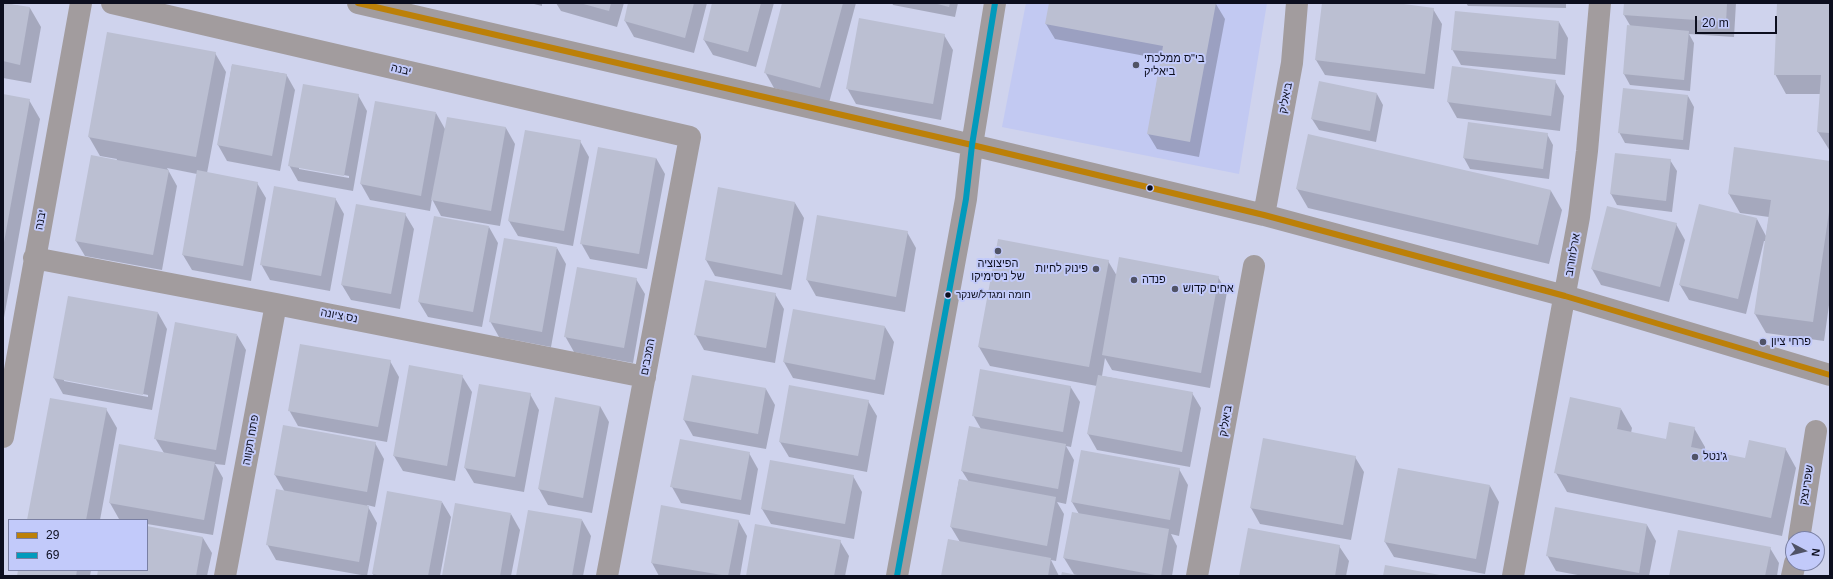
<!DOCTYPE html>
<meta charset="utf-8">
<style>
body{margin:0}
#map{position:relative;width:1833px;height:579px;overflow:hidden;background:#cfd3ed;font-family:Helvetica,sans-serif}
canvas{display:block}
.frame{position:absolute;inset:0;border:4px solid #0c0e1e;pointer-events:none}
.legend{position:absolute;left:8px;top:519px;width:140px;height:52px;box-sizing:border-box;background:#c2cafa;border:1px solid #797fa2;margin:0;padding:5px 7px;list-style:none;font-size:12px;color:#0c0e1e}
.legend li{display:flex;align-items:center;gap:8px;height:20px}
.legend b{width:20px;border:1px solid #797fa2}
.north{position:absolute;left:1785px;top:531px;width:40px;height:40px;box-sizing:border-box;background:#c2cafa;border:1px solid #797fa2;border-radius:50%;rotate:97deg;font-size:11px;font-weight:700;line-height:16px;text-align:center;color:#0c0e1e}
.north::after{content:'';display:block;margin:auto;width:14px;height:18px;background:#505366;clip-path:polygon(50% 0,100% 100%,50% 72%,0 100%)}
.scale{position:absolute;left:1695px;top:16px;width:82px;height:18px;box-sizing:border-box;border:2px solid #0c0e1e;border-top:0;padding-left:5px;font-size:12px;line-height:14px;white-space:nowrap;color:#0c0e1e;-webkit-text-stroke:3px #c2cafa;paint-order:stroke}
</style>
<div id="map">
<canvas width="1833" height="579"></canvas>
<div class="frame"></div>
<ul class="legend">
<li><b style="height:5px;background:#bc8008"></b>29</li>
<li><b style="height:5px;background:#019abc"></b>69</li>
</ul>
<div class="north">N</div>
<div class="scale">20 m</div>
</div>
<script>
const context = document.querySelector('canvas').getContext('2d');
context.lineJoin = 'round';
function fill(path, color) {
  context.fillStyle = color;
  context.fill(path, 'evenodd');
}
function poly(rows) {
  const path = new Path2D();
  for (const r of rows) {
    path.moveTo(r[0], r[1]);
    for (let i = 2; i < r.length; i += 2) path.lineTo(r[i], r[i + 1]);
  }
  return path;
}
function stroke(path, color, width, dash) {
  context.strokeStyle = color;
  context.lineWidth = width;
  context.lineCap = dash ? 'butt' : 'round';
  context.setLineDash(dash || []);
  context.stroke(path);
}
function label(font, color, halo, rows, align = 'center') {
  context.font = font + ' Helvetica,Heebo,sans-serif';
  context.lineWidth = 4;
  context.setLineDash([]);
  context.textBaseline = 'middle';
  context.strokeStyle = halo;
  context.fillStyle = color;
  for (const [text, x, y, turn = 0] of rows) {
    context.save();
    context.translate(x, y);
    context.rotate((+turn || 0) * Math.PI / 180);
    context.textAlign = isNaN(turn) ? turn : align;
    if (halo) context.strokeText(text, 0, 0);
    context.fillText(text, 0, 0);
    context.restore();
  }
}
fill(poly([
 [1026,3,1267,3,1239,174,1002,127]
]), '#c2c9f2');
fill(poly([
 [3,3,30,8,41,27,31,83,3,78],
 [530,3,542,3,542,6],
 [556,3,624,3,617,27,561,11],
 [630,3,707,3,694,53,634,37,625,21],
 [713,3,774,3,756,67,713,55,704,40],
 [784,3,856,3,829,103,774,88,765,72],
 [892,3,958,3,955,17,893,5],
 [1050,3,1216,4,1225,19,1199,157,1157,149,1148,134,1161,59,1055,39,1046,24],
 [1323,3,1388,3,1433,9,1442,24,1434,89,1325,75,1316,60],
 [1466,3,1566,3,1566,8,1468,6],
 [1625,3,1736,3,1734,37,1689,34,1694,43,1690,91,1630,85,1624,74,1631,27,1624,15],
 [1778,3,1830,3,1830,151,1818,132,1821,94,1786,94,1775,74],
 [1559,22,1568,38,1565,75,1461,65,1452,49],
 [944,35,953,50,941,120,856,104,847,88],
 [215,53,226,72,207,173,257,183,266,198,251,281,192,270,183,255,197,174,167,168,177,186,162,270,85,256,76,241,117,159,100,156,89,137],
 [232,65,286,74,295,90,280,171,227,161,218,145],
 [1555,81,1564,96,1560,131,1457,118,1448,102],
 [1377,94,1383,105,1376,142,1319,130,1312,119],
 [3,95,29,100,40,119,3,323],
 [358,95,367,111,353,191,298,181,289,165],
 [299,167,349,176,349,178,299,169],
 [1688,96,1694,107,1689,150,1625,143,1619,132],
 [436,113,445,129,506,128,515,144,500,226,441,216,432,199,430,211,370,200,361,184],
 [1547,134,1553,145,1549,179,1470,169,1464,158],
 [580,141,589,157,573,246,518,236,509,221],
 [656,158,665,174,647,269,590,259,581,243],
 [1670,160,1677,171,1672,212,1617,205,1611,194],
 [1830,162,1830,298,1824,341,1766,333,1755,314,1766,241,1764,241,1746,314,1689,300,1680,285,1757,219,1766,236,1769,217,1740,213,1729,194],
 [719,189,795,203,804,218,791,290,715,276,706,260],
 [1297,189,1551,191,1562,210,1549,264,1308,208],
 [335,198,344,214,330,291,270,280,261,264],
 [405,214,414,229,400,309,351,300,342,285],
 [1676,224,1685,240,1669,302,1601,285,1592,269],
 [489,227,498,243,482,327,428,317,419,302],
 [907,232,916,248,905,312,816,296,807,280],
 [557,248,566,264,551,347,499,337,490,321],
 [1108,261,1117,276,1218,277,1227,292,1210,388,1112,370,1105,358,1102,376,1192,393,1201,408,1190,467,1097,450,1088,434,1097,386,990,366,979,347],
 [636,279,645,294,633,363,574,352,565,336],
 [775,294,784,309,775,363,704,350,695,334],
 [158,313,167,329,152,410,63,394,54,378],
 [64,379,148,395,148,397,64,381],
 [885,327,894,342,884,395,793,378,784,362],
 [237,335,246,350,225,465,215,464,223,478,213,535,147,524,147,520,119,519,110,503,164,453,155,438],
 [390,361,399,377,387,442,298,426,289,410],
 [462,376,472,392,455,481,403,471,394,456],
 [1070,386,1080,402,1071,447,1066,446,1074,460,1066,504,1057,502,1064,514,1056,561,1051,560,1059,576,942,576,960,542,951,527,959,480,969,482,962,471,981,429,973,415],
 [766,389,775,405,766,449,693,436,684,420],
 [530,394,539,410,524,492,474,483,465,468],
 [868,401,877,416,867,472,789,457,780,442],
 [600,406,609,422,592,513,548,505,539,489],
 [106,409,117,428,100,520,28,520],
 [1621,409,1632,428,1631,433,1666,440,1694,428,1705,447,1705,451,1746,459,1785,448,1796,468,1782,536,1567,492,1556,473],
 [1264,440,1355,457,1364,472,1351,540,1260,524,1251,508],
 [375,443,384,459,375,507,367,505,377,523,367,576,276,560,267,544,285,492,275,475],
 [1082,451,1179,469,1188,485,1179,536,1171,534,1177,546,1172,576,1062,576,1075,576,1064,558,1079,514,1072,502],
 [749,453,758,469,750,515,681,503,672,487],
 [853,476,862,492,854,539,771,524,762,509],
 [1490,486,1499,502,1485,574,1394,557,1385,542],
 [442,502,451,517,440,576,374,576,373,574],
 [511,514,520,530,511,576,443,576],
 [582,520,591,536,583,576,517,576],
 [738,520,747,536,740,576,659,576,652,563],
 [1647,525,1656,541,1649,576,1583,576,1556,571,1547,555],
 [147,527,203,538,212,553,207,576,98,576,99,570,147,570],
 [840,541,849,556,845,576,747,576],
 [1339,546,1349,561,1346,576,1240,576],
 [1770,548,1779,563,1777,576,1670,576],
 [19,570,91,570,90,576,18,576]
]), '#0003');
fill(poly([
 [3,3,30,7,20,65,3,61],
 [580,3,611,3,609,11],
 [628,3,694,3,685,38,624,21],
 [712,3,761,3,748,52,703,40],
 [782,3,843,3,820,88,764,73],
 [934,3,950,3,949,7],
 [1049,3,1216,3,1190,142,1147,134,1163,46,1045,24],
 [1322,3,1396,3,1434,8,1425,74,1315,60],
 [1624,3,1727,3,1726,22,1623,15],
 [1777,3,1830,3,1830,133,1817,132,1821,75,1774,75],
 [1455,11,1559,21,1556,59,1451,50],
 [859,18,945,34,933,104,846,89],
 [1627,25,1689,31,1684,80,1623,74],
 [107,32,216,52,196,157,88,137],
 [232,64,287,74,272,156,217,145],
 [1452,66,1556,80,1551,116,1447,102],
 [1319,81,1377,93,1370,131,1311,119],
 [303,84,359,94,344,176,288,166],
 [1623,88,1688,95,1683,140,1618,133],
 [3,94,30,99,4,242,3,242],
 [375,101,436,112,421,196,360,184],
 [447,117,506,127,491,211,431,200],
 [1468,122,1548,133,1543,169,1463,158],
 [525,130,581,140,564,231,508,221],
 [1308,134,1551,190,1538,245,1296,189],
 [598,147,656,158,639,254,580,244],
 [1734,147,1830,161,1830,205,1813,322,1754,314,1771,200,1728,194],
 [1615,153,1671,159,1666,201,1610,194],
 [91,155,169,170,153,255,75,241],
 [197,170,258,182,243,266,182,255],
 [274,186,336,198,321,276,260,265],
 [718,187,795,202,782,275,705,260],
 [356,204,406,213,391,294,341,285],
 [1699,204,1757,218,1738,299,1679,285],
 [1607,206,1677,223,1660,287,1591,269],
 [817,215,908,231,896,297,806,280],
 [434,216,489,226,473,312,418,302],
 [504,238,557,247,542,332,489,322],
 [998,239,1109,260,1089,367,978,347],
 [1119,257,1219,276,1201,373,1102,355],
 [577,267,637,278,624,348,564,337],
 [705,280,776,293,766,348,694,335],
 [68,296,158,312,143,395,53,378],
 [793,309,885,326,875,380,783,362],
 [175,322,237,334,216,450,154,439],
 [300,344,391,360,378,427,288,411],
 [409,365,463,375,447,466,393,456],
 [980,369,1071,386,1063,432,972,416],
 [692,375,766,388,758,434,683,420],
 [1098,375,1193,392,1182,452,1087,434],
 [479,384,531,393,515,477,464,468],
 [789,385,869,400,858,456,779,442],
 [555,397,600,406,583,498,538,489],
 [1570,397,1621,408,1617,429,1666,439,1669,422,1695,427,1691,447,1745,458,1749,440,1786,448,1771,518,1554,473],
 [50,398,107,408,86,520,27,520],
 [283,425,376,442,367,492,274,475],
 [969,426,1066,444,1058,489,961,471],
 [1263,438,1356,456,1343,525,1250,508],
 [680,439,750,452,741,500,670,487],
 [119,444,215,462,204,520,109,503],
 [1081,450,1180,468,1170,520,1071,502],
 [770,460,854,475,845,524,761,509],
 [1398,468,1490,485,1476,559,1384,542],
 [959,479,1056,497,1047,546,950,527],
 [276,489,369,506,359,562,266,545],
 [387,491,442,501,428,576,382,576,372,574],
 [455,503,511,513,500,576,442,576],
 [661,505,739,520,728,576,651,563],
 [1555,507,1647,524,1639,573,1546,556],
 [528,510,582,519,572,576,516,576],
 [1072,512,1169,529,1161,576,1063,558],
 [755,524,841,540,834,576,746,576],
 [147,526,203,537,196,576,97,576,98,570,147,570],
 [1248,528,1340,545,1335,576,1239,576],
 [1678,530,1771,547,1765,576,1669,576],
 [948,539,1051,558,1048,576,941,576],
 [1385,565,1440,575,1440,576,1383,576],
 [18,570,77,570,76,576,17,576],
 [1062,572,1077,575,1077,576,1061,576]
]), '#bbbfd2');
stroke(poly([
 [112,3,690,137,607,576],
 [358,3,972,145,1264,215,1565,296,1830,375],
 [1264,215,1292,63,1297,3],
 [34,258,276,304,645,377],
 [3,437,81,3],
 [1799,539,1816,431],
 [225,576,276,304],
 [897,576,966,199,972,145,995,3],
 [1197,576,1254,266],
 [1513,576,1579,217,1587,151,1600,3],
 [1792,576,1795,563]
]), '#a29c9e', 22);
stroke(poly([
 [358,3,972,145,1264,215,1565,296,1830,375]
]), '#bc8008', 6);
stroke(poly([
 [897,576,966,199,972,145,995,3]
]), '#019abc', 6);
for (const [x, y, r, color] of [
 [1136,65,4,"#505366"],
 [1150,188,3.5,"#0c0e1e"],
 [998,251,4,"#505366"],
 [1096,269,4,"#505366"],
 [1134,280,4,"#505366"],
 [1175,289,4,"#505366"],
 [948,295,3.5,"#0c0e1e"],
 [1763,342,4,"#505366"],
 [1695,457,4,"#505366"]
]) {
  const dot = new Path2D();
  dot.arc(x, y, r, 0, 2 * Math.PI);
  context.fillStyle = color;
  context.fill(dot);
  stroke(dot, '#c2cafa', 1.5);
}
label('10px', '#0c0e1e', '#c2cafa', [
 ["חומה ומגדל/שנקר",956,295]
], 'left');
label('11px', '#0c0e1e', '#c2cafa', [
 ["בי\"ס ממלכתי",1144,59],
 ["ביאליק",1144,72],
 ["הפיצוציה",998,264,"center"],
 ["של ניסימיקו",998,277,"center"],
 ["פינוק לחיות",1088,269,"right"],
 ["פנדה",1142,280],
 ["אחים קדוש",1183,289],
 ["פרחי ציון",1771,342],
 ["ג'נטל",1703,457]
], 'left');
label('11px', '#0c0e1e', '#c2cafa', [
 ["יבנה",401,70,13],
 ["ביאליק",1286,98,-79],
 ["יבנה",41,220,-80],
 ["ארלוזורוב",1573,255,-80],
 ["נס ציונה",339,316,11],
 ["המכבים",648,357,-79],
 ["ביאליק",1226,421,-80],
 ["פתח תקווה",251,440,-80],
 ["שפרינצק",1807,485,-81]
]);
</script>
